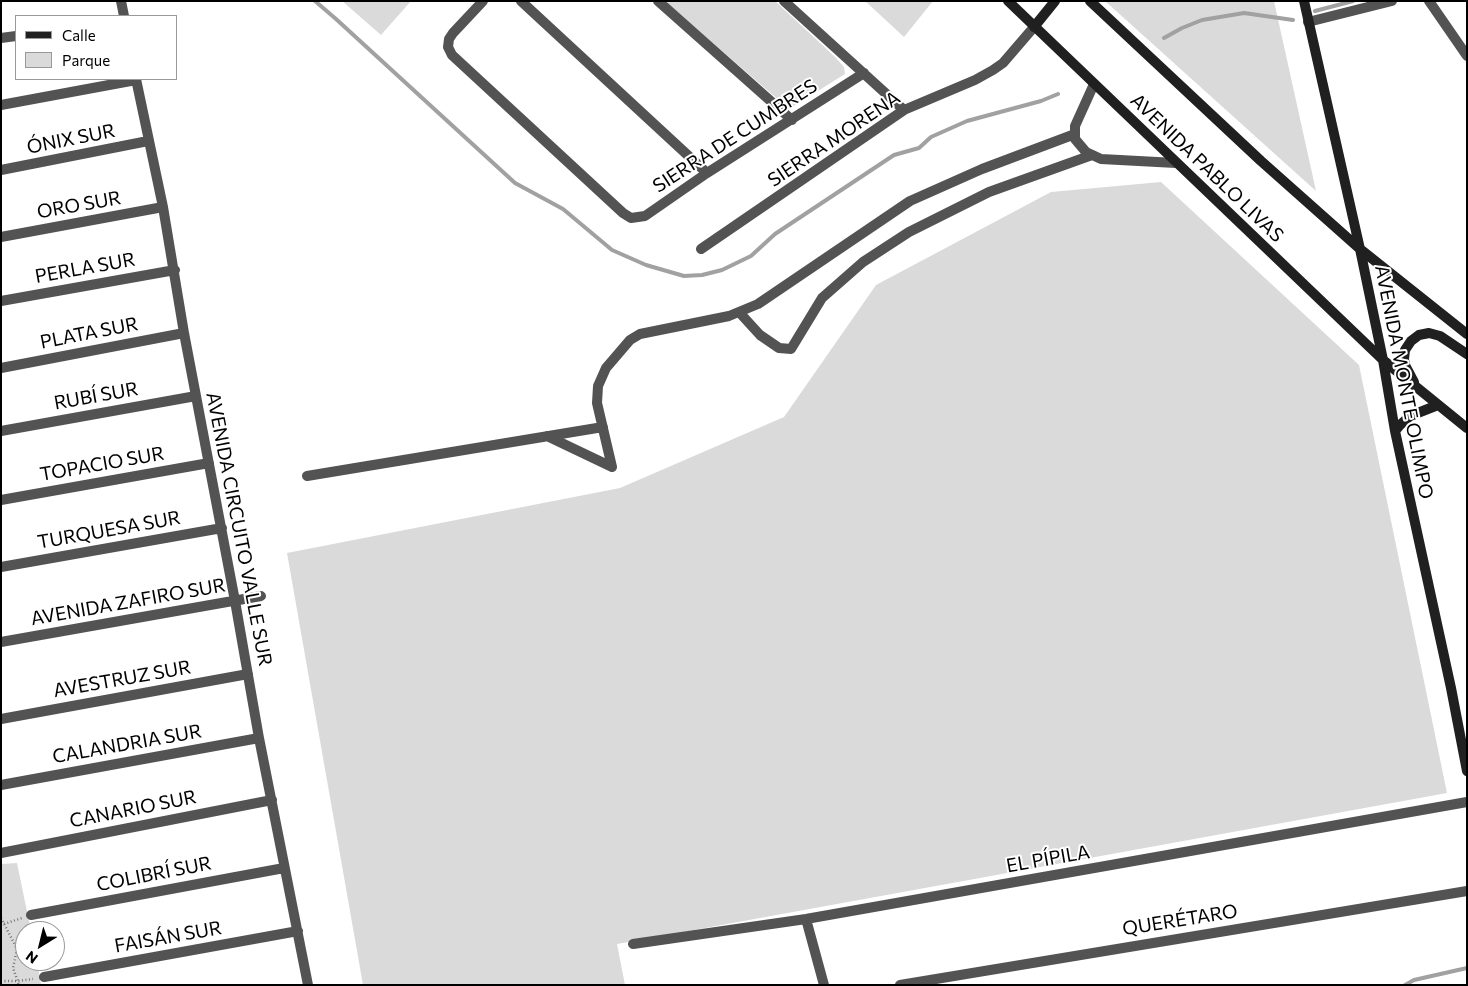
<!DOCTYPE html>
<meta charset="utf-8">
<style>
body{margin:0}
#map{position:relative;width:1468px;height:986px;overflow:hidden;background:#fff;font-family:Commissioner,sans-serif}
canvas{display:block}
.frame{position:absolute;inset:0;border:2px solid #000;pointer-events:none}
.legend{position:absolute;left:15px;top:15px;width:162px;height:65px;box-sizing:border-box;background:#fff;border:1px solid #999;margin:0;padding:6px 9px;list-style:none;font-size:15px;color:#000}
.legend li{display:flex;align-items:center;gap:10px;height:25px}
.legend b{width:25px;border:1px solid #999}
.north{position:absolute;left:15px;top:921px;width:50px;height:50px;box-sizing:border-box;background:#fff;border:1px solid #999;border-radius:50%;rotate:216deg;font-size:14px;font-weight:700;line-height:20px;text-align:center;color:#000}
.north::after{content:'';display:block;margin:auto;width:18px;height:22px;background:#000;clip-path:polygon(50% 0,100% 100%,50% 72%,0 100%)}
</style>
<div id="map">
<canvas width="1468" height="986"></canvas>
<div class="frame"></div>
<ul class="legend">
<li><b style="height:6px;background:#202020"></b>Calle</li>
<li><b style="height:14px;background:#dadada"></b>Parque</li>
</ul>
<div class="north">N</div>
</div>
<script>
const context = document.querySelector('canvas').getContext('2d');
context.lineJoin = 'round';
function fill(path, color) {
  context.fillStyle = color;
  context.fill(path, 'evenodd');
}
function poly(rows) {
  const path = new Path2D();
  for (const r of rows) {
    path.moveTo(r[0], r[1]);
    for (let i = 2; i < r.length; i += 2) path.lineTo(r[i], r[i + 1]);
  }
  return path;
}
function stroke(path, color, width, dash) {
  context.strokeStyle = color;
  context.lineWidth = width;
  context.lineCap = dash ? 'butt' : 'round';
  context.setLineDash(dash || []);
  context.stroke(path);
}
function label(font, color, halo, rows, align = 'center') {
  context.font = font + ' Commissioner,sans-serif';
  context.lineWidth = 4;
  context.setLineDash([]);
  context.textBaseline = 'middle';
  context.strokeStyle = halo;
  context.fillStyle = color;
  for (const [text, x, y, turn = 0] of rows) {
    context.save();
    context.translate(x, y);
    context.rotate((+turn || 0) * Math.PI / 180);
    context.textAlign = isNaN(turn) ? turn : align;
    if (halo) context.strokeText(text, 0, 0);
    context.fillText(text, 0, 0);
    context.restore();
  }
}
fill(poly([
 [342,1,411,1,381,35],
 [668,1,775,1,834,56,844,67,845,74,789,109,668,4],
 [865,1,933,1,904,37],
 [1105,1,1274,1,1316,191],
 [1161,182,1359,365,1447,793,617,944,625,985,363,985,287,553,620,488,784,417,876,285,1051,192],
 [17,863,31,931,25,931,25,961,37,961,41,985,1,985,1,864]
]), '#dadada');
stroke(poly([
 [315,1,336,19,515,183,563,209,612,250,646,265,684,276,702,275,722,270,751,256,775,234,894,155,919,148,931,137,967,121,1041,101,1058,94],
 [1315,11,1353,1],
 [1164,38,1182,28,1202,20,1244,13,1293,20],
 [1405,985,1414,980,1467,968]
]), '#a1a1a1', 4);
stroke(poly([
 [1,918,17,949,13,968,19,985],
 [4,924,22,918],
 [1,981,18,981,33,979]
]), '#757575', 2.5, [1, 2.5]);
stroke(poly([
 [121,1,124,16],
 [483,1,453,33,449,39,448,47,452,55,623,213,631,218,645,216,707,173,864,73],
 [521,1,707,173],
 [658,1,792,120],
 [784,1,904,110],
 [1429,1,1467,56],
 [1308,22,1392,1],
 [1,38,16,36],
 [136,79,163,207,184,333,235,601,259,738,308,985],
 [1094,84,1075,126,1075,139,1086,152,1101,159,1176,163],
 [1,105,136,80],
 [1,170,148,141],
 [1,237,163,207],
 [701,249,904,110,975,80,993,70,1003,63,1034,27],
 [1,301,175,270],
 [739,312,760,335,779,348,791,349,822,298,863,262,909,232,989,192,1092,155],
 [1,368,184,333],
 [1,431,196,396],
 [547,436,612,467],
 [612,467,597,403,598,386,606,368,630,340,640,334,729,316,758,304,910,201,982,169,1075,134],
 [307,476,603,427],
 [1,500,209,463],
 [1,567,222,528],
 [1,642,261,596],
 [1,719,248,674],
 [1,785,259,738],
 [1,853,272,800],
 [31,915,284,868],
 [806,919,824,985],
 [633,944,806,919,1467,802],
 [44,977,298,931],
 [900,985,1467,891]
]), '#535353', 10);
stroke(poly([
 [1008,1,1383,360,1467,428],
 [1090,1,1261,161,1360,249,1467,334],
 [1304,1,1360,249,1383,360,1395,431,1451,688,1467,771],
 [1034,27,1055,1],
 [1414,382,1405,365,1404,359,1405,350,1411,341,1419,335,1429,333,1440,336,1467,354],
 [1395,431,1400,425,1410,416,1438,405]
]), '#202020', 10);
label('19px', '#000', '#fff', [
 ["SIERRA DE CUMBRES",735,136,-33],
 ["ÓNIX SUR",71,139,-11],
 ["SIERRA MORENA",834,139,-34],
 ["AVENIDA PABLO LIVAS",1207,168,44],
 ["ORO SUR",79,205,-10],
 ["PERLA SUR",85,268,-10],
 ["PLATA SUR",89,333,-11],
 ["AVENIDA MONTE OLIMPO",1404,382,79],
 ["RUBÍ SUR",96,396,-10],
 ["TOPACIO SUR",102,464,-10],
 ["AVENIDA CIRCUITO VALLE SUR",239,529,79],
 ["TURQUESA SUR",109,530,-10],
 ["AVENIDA ZAFIRO SUR",128,602,-10],
 ["AVESTRUZ SUR",122,679,-10],
 ["CALANDRIA SUR",127,744,-10],
 ["CANARIO SUR",133,809,-11],
 ["EL PÍPILA",1048,859,-10],
 ["COLIBRÍ SUR",154,874,-11],
 ["QUERÉTARO",1180,920,-9],
 ["FAISÁN SUR",168,937,-10]
]);
</script>
